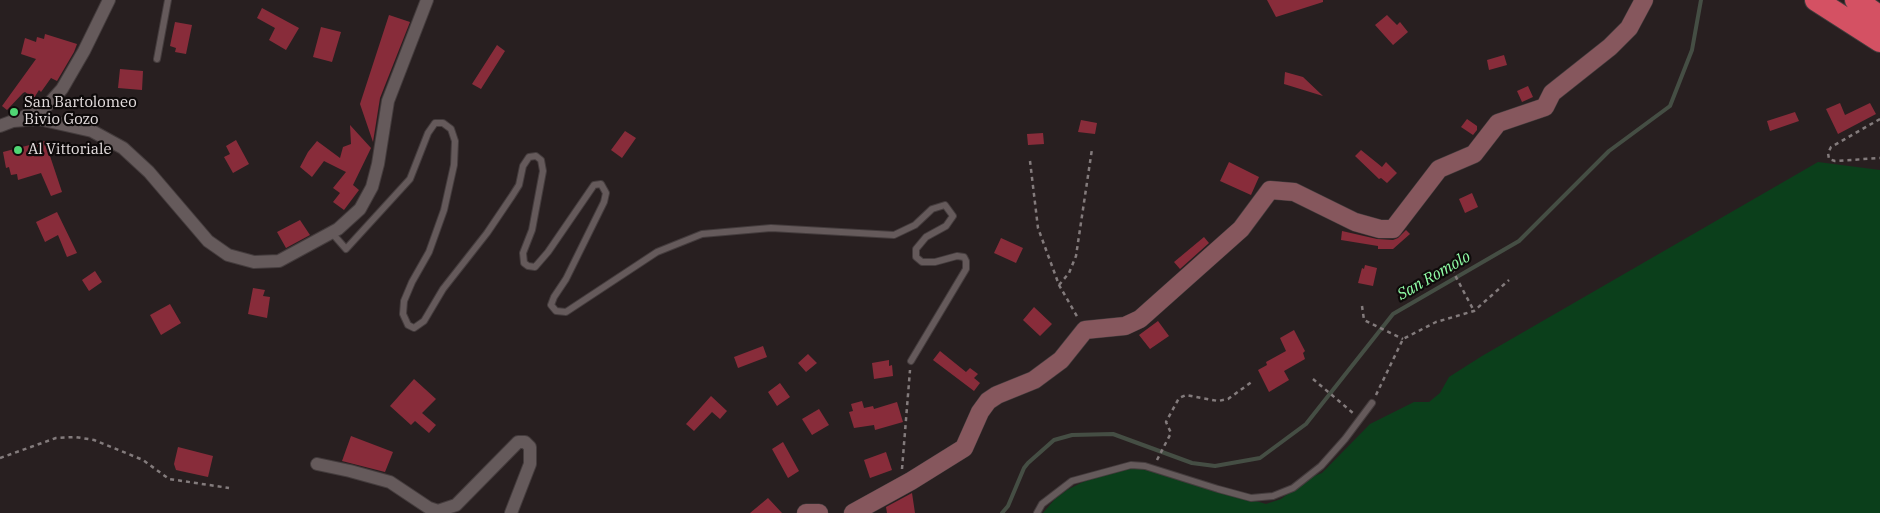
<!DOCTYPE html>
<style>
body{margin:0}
canvas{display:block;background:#281f20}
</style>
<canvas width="1880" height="513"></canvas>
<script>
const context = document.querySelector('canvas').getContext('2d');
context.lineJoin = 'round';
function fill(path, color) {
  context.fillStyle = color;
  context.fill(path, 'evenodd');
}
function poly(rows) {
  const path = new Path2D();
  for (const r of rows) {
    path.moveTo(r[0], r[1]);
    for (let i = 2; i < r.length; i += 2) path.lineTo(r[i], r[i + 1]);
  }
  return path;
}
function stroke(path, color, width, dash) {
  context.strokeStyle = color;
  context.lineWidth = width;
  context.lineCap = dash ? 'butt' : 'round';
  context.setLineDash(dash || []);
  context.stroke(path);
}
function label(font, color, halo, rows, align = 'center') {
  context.font = font + ' "IBM Plex Serif",serif';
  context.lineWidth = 4.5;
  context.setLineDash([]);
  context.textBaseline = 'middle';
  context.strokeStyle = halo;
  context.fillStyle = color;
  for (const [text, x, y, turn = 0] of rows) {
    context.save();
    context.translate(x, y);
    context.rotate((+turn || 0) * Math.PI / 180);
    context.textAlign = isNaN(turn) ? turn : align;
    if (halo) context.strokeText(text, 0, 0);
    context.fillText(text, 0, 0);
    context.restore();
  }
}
fill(poly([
 [1818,162,1880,170,1880,513,1043,513,1055,499,1067,490,1083,482,1109,470,1131,469,1145,469,1266,504,1281,499,1309,478,1322,473,1370,424,1414,402,1429,402,1440,393,1449,377,1482,356]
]), '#0b3f1b');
stroke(poly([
 [1002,513,1008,506,1024,468,1028,463,1054,440,1072,435,1113,434,1192,463,1215,466,1260,458,1306,424,1393,314,1519,241,1609,151,1670,106,1692,50,1701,0]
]), '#454e44', 4);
fill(poly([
 [1267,0,1323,0,1323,2,1276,17],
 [262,8,299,28,286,50,269,40,275,28,257,18],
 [389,15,410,22,380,98,373,142,360,104],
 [1387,15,1397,25,1400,22,1408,32,1393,45,1375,25],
 [175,22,192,25,186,54,175,52,176,48,170,46],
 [321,27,341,32,332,62,313,57],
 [45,34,77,44,74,52,57,81,51,78,41,92,39,90,34,98,25,92,23,93,7,110,2,106,36,59,21,54,25,38,36,42,37,37,44,39],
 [497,45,505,51,481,89,472,84],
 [1504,55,1507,65,1489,70,1487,60],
 [120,69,143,71,142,90,118,88],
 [1285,72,1303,77,1323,96,1284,84],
 [1528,86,1533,97,1522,102,1517,91],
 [1840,103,1845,115,1870,103,1876,114,1838,134,1826,109],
 [1795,112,1799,121,1770,131,1767,121],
 [1467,119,1477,126,1477,130,1473,135,1461,127],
 [1081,120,1097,123,1095,134,1078,132],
 [350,125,371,148,353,185,359,190,344,210,333,202,340,193,333,188,346,172,324,161,312,177,300,167,308,152,317,141,340,158,343,147,351,144],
 [625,131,636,138,622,158,611,150],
 [1043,133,1044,144,1028,145,1027,134],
 [236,140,249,164,233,173,224,157,230,154,226,146],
 [45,141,62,192,51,196,41,173,18,180,17,174,11,175,9,167,6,168,3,152],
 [1361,150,1382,167,1386,162,1397,173,1387,183,1381,178,1379,179,1355,156],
 [1229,162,1259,177,1251,195,1220,181],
 [1472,193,1478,207,1465,213,1459,199],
 [57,212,77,253,67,257,58,235,45,242,36,222],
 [300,220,310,235,286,248,277,232],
 [1406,230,1410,234,1393,249,1378,249,1378,246,1341,240,1342,231,1377,239,1393,240,1398,238],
 [1204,237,1209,243,1180,269,1174,262],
 [1001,238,1023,248,1016,263,994,253],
 [1365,265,1377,268,1373,286,1358,283,1362,268,1364,269],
 [95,271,102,282,89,291,82,280],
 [253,288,265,290,263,296,270,297,267,318,248,314],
 [170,304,181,323,161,335,150,315],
 [1034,307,1052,324,1040,336,1023,320],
 [1158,321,1169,336,1150,349,1139,335],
 [1294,330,1305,351,1303,353,1305,359,1284,371,1289,380,1269,392,1258,370,1267,365,1266,362,1286,351,1280,338],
 [763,346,767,357,738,368,734,357],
 [940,351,966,372,970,368,978,374,974,378,980,383,974,391,933,360],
 [808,354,817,363,806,372,798,363],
 [889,360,889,366,892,365,893,376,874,379,872,363],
 [414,379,436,399,422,413,436,425,429,433,415,421,411,425,390,406],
 [780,383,790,397,777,406,768,392],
 [711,396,727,411,720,419,712,412,694,431,686,424],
 [862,401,864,408,873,406,874,409,897,402,903,422,875,430,874,425,854,428,849,412,853,411,851,404],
 [819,409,829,425,812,435,802,419],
 [351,436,393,452,385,472,342,461],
 [783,442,799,471,788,478,772,449],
 [178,447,213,456,208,477,176,470,174,464],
 [886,452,892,470,870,478,864,460],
 [912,493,915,513,887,513,886,507],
 [768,498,782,513,750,513]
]), '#882c3a');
const lane = poly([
 [157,59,168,0],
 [332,233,346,249,410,179,428,133,435,123,443,123,451,129,455,141,454,165,444,210,429,252,412,282,404,301,403,314,408,325,414,328,424,321,443,289,487,233,512,196,519,185,523,166,529,157,536,156,541,160,543,171,532,230,523,253,524,263,528,266,535,267,548,252,594,185,601,184,606,193,604,202,566,279,554,297,551,305,556,311,566,312,657,252,702,234,771,228,894,235,915,225,932,209,945,205,953,216,946,226,926,237,916,249,916,257,922,262,935,262,957,256,964,257,966,261,966,269,911,361],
 [1037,513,1042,504,1072,481,1131,465,1145,466,1218,489,1251,498,1273,496,1293,488,1321,466,1345,439,1372,403]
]);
const street = poly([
 [25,116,44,109,62,89,84,51,109,0],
 [0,126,13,121,39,119,92,131,123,148,149,172,208,241,228,255,254,262,279,261,338,229,360,209,372,187,378,164,388,101,427,0],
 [317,464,350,471,390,482,429,508,438,511,456,505,518,442,525,442,530,447,530,464,511,513]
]);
const secondary = poly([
 [806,513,819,513],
 [853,513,911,481,964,448,980,412,988,401,997,395,1034,380,1061,360,1085,330,1125,326,1140,319,1241,229,1270,190,1294,192,1355,222,1380,229,1393,229,1439,169,1474,154,1498,123,1545,107,1552,93,1610,47,1629,28,1644,0]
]);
const highway = poly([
 [1816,0,1880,41],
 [1856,0,1880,17]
]);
stroke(lane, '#443c3d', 8);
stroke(street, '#443c3d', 14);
stroke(secondary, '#443c3d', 19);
stroke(highway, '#443c3d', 24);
stroke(poly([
 [1880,119,1831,147,1828,153,1829,159,1835,161,1880,158],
 [1030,161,1038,228,1059,285,1078,318],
 [1448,262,1474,311],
 [1059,285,1069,273,1076,256,1092,149],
 [1362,306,1364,320,1403,339],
 [1313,379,1353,413],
 [1376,395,1403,339,1436,322,1474,311,1509,280],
 [0,458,56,438,75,437,94,440,143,460,169,479,229,488],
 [1157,460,1171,433,1166,422,1179,398,1186,395,1218,401,1228,399,1253,381],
 [902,469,910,370]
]), '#837b7c', 2.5, [4, 4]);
stroke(lane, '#655a5b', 6);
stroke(street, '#655a5b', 12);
stroke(secondary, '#86575d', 18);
stroke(highway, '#d45163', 22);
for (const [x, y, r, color] of [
 [14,112,5,"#50d674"],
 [18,150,5,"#50d674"]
]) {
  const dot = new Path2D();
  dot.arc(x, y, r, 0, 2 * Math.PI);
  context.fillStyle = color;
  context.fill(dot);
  stroke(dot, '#0e0a0a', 2);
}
label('15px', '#e6dfe0', '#0e0a0a', [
 ["San Bartolomeo",24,103],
 ["Bivio Gozo",24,120],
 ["Al Vittoriale",28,150]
], 'left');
label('italic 16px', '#91fea7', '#0e0a0a', [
 ["San Romolo",1434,276,-30]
]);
</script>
